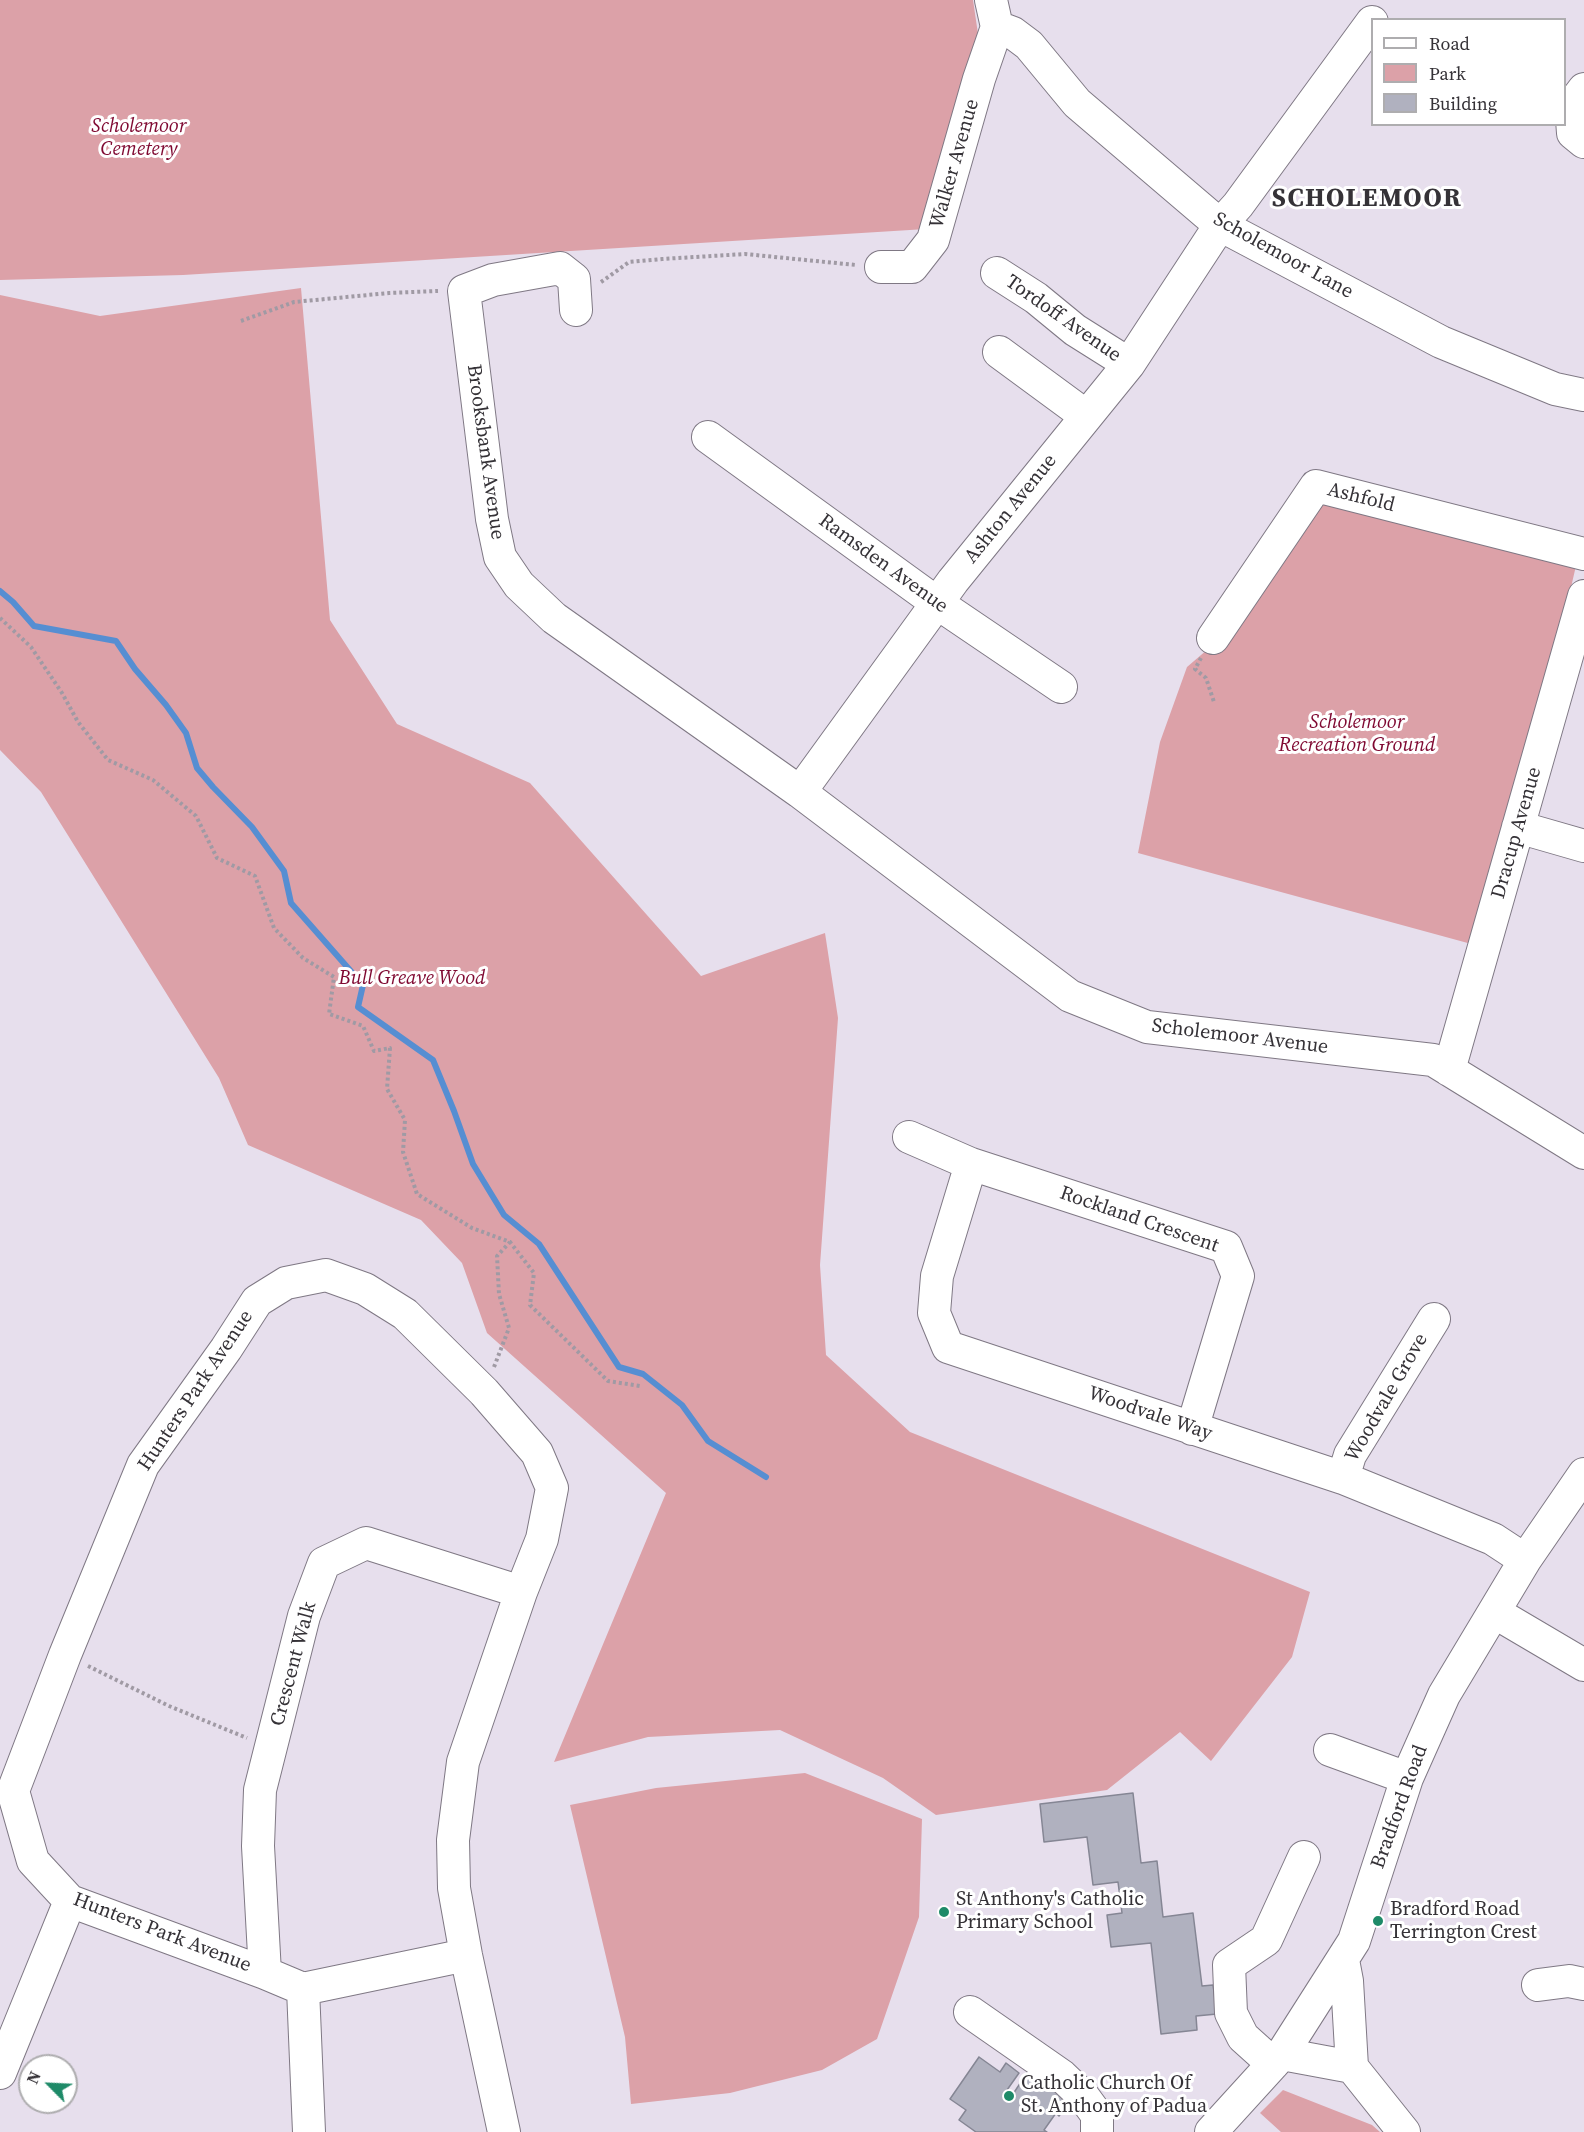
<!DOCTYPE html>
<style>
body{margin:0}
#map{position:relative;width:1584px;height:2132px;overflow:hidden;background:#e7dfed;font-family:"Source Serif 4",serif}
canvas{display:block}
.legend{position:absolute;left:1371px;top:18px;width:195px;height:108px;box-sizing:border-box;background:#fff;border:2px solid #aeadaf;margin:0;padding:8px 10px;list-style:none;font-size:18px;color:#353237}
.legend li{display:flex;align-items:center;gap:12px;height:30px}
.legend b{width:30px;border:2px solid #aeadaf}
.north{position:absolute;left:18px;top:2054px;width:60px;height:60px;box-sizing:border-box;background:#fff;border:2px solid #aeadaf;border-radius:50%;rotate:294deg;font-size:16px;font-weight:700;line-height:24px;text-align:center;color:#353237}
.north::after{content:'';display:block;margin:auto;width:21px;height:27px;background:#1e8a68;clip-path:polygon(50% 0,100% 100%,50% 72%,0 100%)}
</style>
<div id="map">
<canvas width="1584" height="2132"></canvas>
<ul class="legend">
<li><b style="height:8px;background:#fff"></b>Road</li>
<li><b style="height:16px;background:#dca1a8"></b>Park</li>
<li><b style="height:16px;background:#b0b1bf"></b>Building</li>
</ul>
<div class="north">N</div>
</div>
<script>
const context = document.querySelector('canvas').getContext('2d');
context.lineJoin = 'round';
function fill(path, color) {
  context.fillStyle = color;
  context.fill(path, 'evenodd');
}
function poly(rows) {
  const path = new Path2D();
  for (const r of rows) {
    path.moveTo(r[0], r[1]);
    for (let i = 2; i < r.length; i += 2) path.lineTo(r[i], r[i + 1]);
  }
  return path;
}
function stroke(path, color, width, dash) {
  context.strokeStyle = color;
  context.lineWidth = width;
  context.lineCap = dash ? 'butt' : 'round';
  context.setLineDash(dash || []);
  context.stroke(path);
}
function label(font, color, halo, rows, align = 'center') {
  context.font = font + ' "Source Serif 4",serif';
  context.lineWidth = 6;
  context.setLineDash([]);
  context.textBaseline = 'middle';
  context.strokeStyle = halo;
  context.fillStyle = color;
  for (const [text, x, y, turn = 0] of rows) {
    context.save();
    context.translate(x, y);
    context.rotate((+turn || 0) * Math.PI / 180);
    context.textAlign = isNaN(turn) ? turn : align;
    if (halo) context.strokeText(text, 0, 0);
    context.fillText(text, 0, 0);
    context.restore();
  }
}
fill(poly([
 [0,0,973,0,978,34,926,229,183,275,0,280],
 [301,288,330,620,397,724,530,783,701,976,825,933,838,1018,820,1265,826,1355,910,1432,1310,1592,1292,1657,1211,1761,1180,1732,1107,1790,936,1815,883,1778,780,1730,648,1737,554,1762,666,1493,487,1333,462,1263,421,1220,248,1145,219,1078,41,792,0,750,0,295,100,316],
 [1320,491,1578,557,1563,622,1475,945,1138,853,1160,742,1187,667,1215,643],
 [805,1773,922,1819,919,1917,877,2039,822,2070,730,2093,631,2104,625,2037,570,1805,656,1788],
 [1283,2090,1372,2125,1380,2132,1281,2132,1260,2113]
]), '#dca1a8');
stroke(poly([
 [0,591,13,602,34,626,116,641,135,669,166,705,186,733,197,768,213,787,252,827,284,871,291,903,363,985,358,1007,433,1060,454,1111,473,1164,504,1215,539,1244,619,1367,643,1374,682,1405,708,1441,766,1477]
]), '#568ed2', 6);
const building = poly([
 [1133,1793,1141,1863,1157,1861,1163,1917,1193,1913,1202,1986,1213,1985,1217,2014,1196,2016,1197,2030,1161,2034,1151,1943,1111,1947,1107,1915,1122,1913,1118,1882,1093,1885,1087,1837,1044,1842,1040,1804,1133,1793],
 [979,2057,1000,2072,1006,2063,1019,2073,1007,2090,1013,2094,1029,2070,1071,2099,1059,2116,1056,2113,1044,2130,1047,2132,976,2132,959,2120,966,2110,950,2099,979,2057]
]);
fill(building, '#b0b1bf');
stroke(building, '#858694', 1.5);
const minor = poly([
 [991,0,997,27],
 [997,27,1013,33,1029,45,1077,103,1220,225,1441,342,1555,389,1584,395],
 [1584,89,1571,106,1573,133,1584,142],
 [881,267,912,267,933,240,979,79,997,27],
 [997,273,1036,298,1075,330,1129,364],
 [576,310,574,279,560,268,493,280,464,291,492,519,500,557,519,585,554,618,800,792,1070,996,1147,1027,1433,1060,1584,1153],
 [999,352,1086,416],
 [708,437,937,603,1061,687],
 [1213,638,1316,486,1584,554],
 [800,792,953,581,1129,364,1220,225,1238,205,1372,22],
 [1518,827,1584,846],
 [1449,1070,1584,596],
 [909,1137,971,1164,1226,1247,1238,1276,1192,1429],
 [971,1164,937,1276,934,1313,948,1347,1343,1478,1493,1539,1525,1560],
 [1343,1478,1350,1455,1434,1319],
 [1494,1612,1584,1665],
 [1330,1750,1407,1778],
 [466,1955,303,1989,265,1973,70,1901,33,1861,13,1791,65,1655,143,1465,226,1349,257,1301,286,1283,326,1275,365,1289,405,1314,484,1392,537,1453,552,1488,542,1539,521,1592,463,1762,453,1840,454,1888,466,1955,504,2132],
 [265,1973,258,1846,260,1790,304,1616,324,1563,366,1543,521,1592],
 [1538,1985,1569,1981,1584,1984],
 [303,1989,309,2132],
 [970,2012,1062,2076,1083,2096,1097,2115,1097,2132],
 [1282,2054,1352,2067,1347,1981,1343,1960],
 [1273,2064,1243,2037,1231,2013,1229,1965,1266,1940,1304,1857],
 [1352,2067,1404,2132],
 [0,2073,70,1901],
 [1211,2132,1282,2054,1354,1941,1407,1778,1444,1695,1525,1560,1584,1474]
]);
stroke(minor, '#7f7884', 34);
stroke(poly([
 [601,282,629,262,662,259,745,254,856,265],
 [241,321,294,302,389,293,438,291],
 [0,618,31,647,62,693,78,722,108,760,153,780,196,816,217,858,255,876,274,928,303,958,334,977,329,1014,363,1026,374,1051,390,1048,387,1089,405,1120,403,1152,417,1194,472,1228,510,1242,534,1273,530,1305,608,1381,640,1386],
 [1201,658,1195,669,1206,678,1214,702],
 [494,1367,509,1328,499,1294,497,1256,510,1242],
 [88,1666,169,1706,247,1738]
]), '#a09aa4', 4, [3, 3]);
stroke(minor, '#fff', 32);
for (const [x, y, r, color] of [
 [944,1912,6,"#1e8a68"],
 [1378,1921,6,"#1e8a68"],
 [1009,2096,6,"#1e8a68"]
]) {
  const dot = new Path2D();
  dot.arc(x, y, r, 0, 2 * Math.PI);
  context.fillStyle = color;
  context.fill(dot);
  stroke(dot, '#fff', 2);
}
label('italic 20px', '#7f0831', '#fff', [
 ["Scholemoor",139,127],
 ["Cemetery",139,150],
 ["Scholemoor",1357,723],
 ["Recreation Ground",1357,746],
 ["Bull Greave Wood",412,979]
]);
label('20px', '#353237', '#fff', [
 ["Walker Avenue",955,164,-74],
 ["Scholemoor Lane",1283,256,29],
 ["Tordoff Avenue",1063,319,35],
 ["Brooksbank Avenue",485,452,82],
 ["Ashfold",1361,498,14],
 ["Ashton Avenue",1011,509,-51],
 ["Ramsden Avenue",883,564,36],
 ["Dracup Avenue",1517,833,-74],
 ["Scholemoor Avenue",1240,1037,7],
 ["Rockland Crescent",1139,1220,19],
 ["Hunters Park Avenue",196,1391,-56],
 ["Woodvale Grove",1387,1398,-60],
 ["Woodvale Way",1150,1414,19],
 ["Crescent Walk",294,1664,-75],
 ["Bradford Road",1400,1807,-70],
 ["Hunters Park Avenue",162,1933,21]
]);
label('20px', '#353237', '#fff', [
 ["St Anthony's Catholic",956,1900],
 ["Primary School",956,1923],
 ["Bradford Road",1390,1910],
 ["Terrington Crest",1390,1933],
 ["Catholic Church Of",1021,2084],
 ["St. Anthony of Padua",1021,2107]
], 'left');
context.letterSpacing = '1.5px';
label('bold 26px', '#353237', '#fff', [
 ["SCHOLEMOOR",1367,199]
]);
context.letterSpacing = '0px';
</script>
